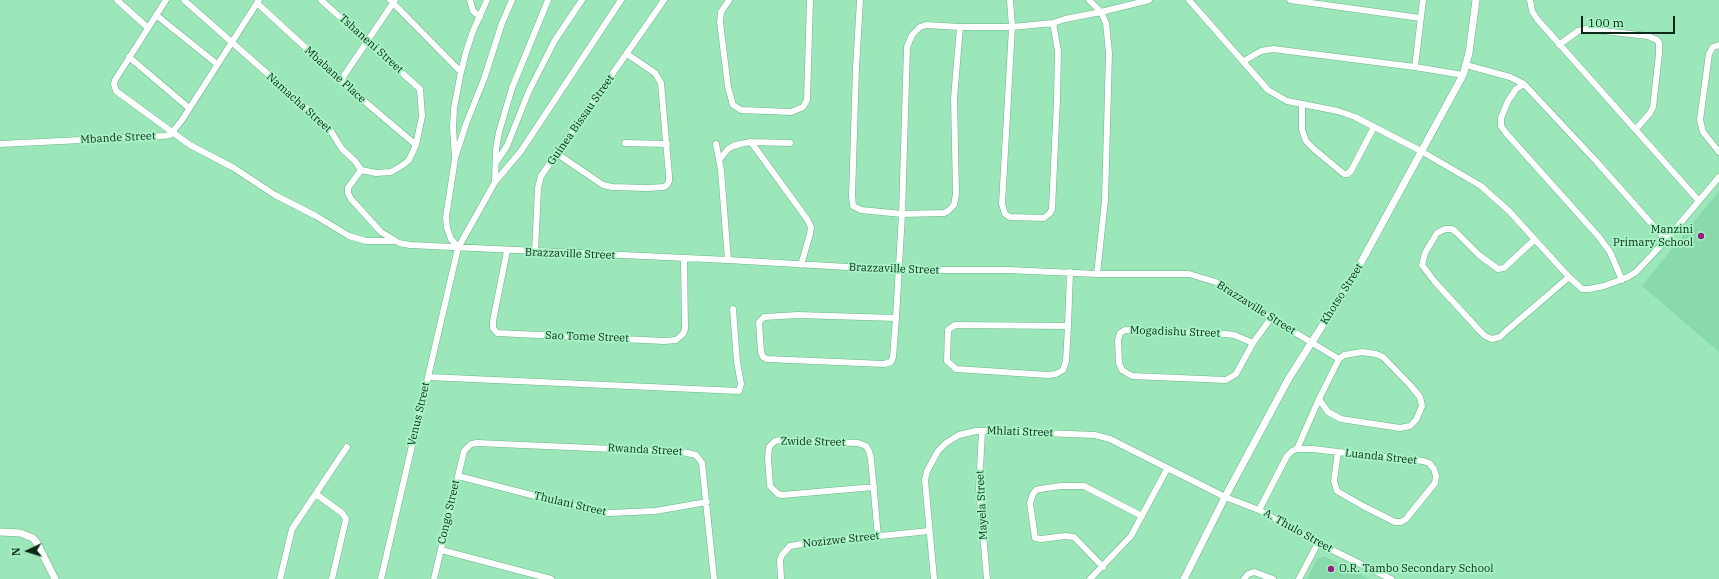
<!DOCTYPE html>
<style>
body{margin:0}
#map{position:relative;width:1719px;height:579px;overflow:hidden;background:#9ce7ba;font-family:"IBM Plex Serif",serif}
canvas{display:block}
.north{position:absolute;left:8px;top:531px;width:40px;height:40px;-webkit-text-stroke:3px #a9f4c6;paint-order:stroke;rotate:266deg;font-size:11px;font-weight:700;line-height:16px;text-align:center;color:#092818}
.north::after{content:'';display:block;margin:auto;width:14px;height:18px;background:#092818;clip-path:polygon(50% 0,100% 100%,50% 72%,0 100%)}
.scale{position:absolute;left:1581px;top:16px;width:94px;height:18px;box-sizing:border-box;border:2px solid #092818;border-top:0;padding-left:5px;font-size:12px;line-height:14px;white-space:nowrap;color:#092818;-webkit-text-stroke:3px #a9f4c6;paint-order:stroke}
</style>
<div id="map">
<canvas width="1719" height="579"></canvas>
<div class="north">N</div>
<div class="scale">100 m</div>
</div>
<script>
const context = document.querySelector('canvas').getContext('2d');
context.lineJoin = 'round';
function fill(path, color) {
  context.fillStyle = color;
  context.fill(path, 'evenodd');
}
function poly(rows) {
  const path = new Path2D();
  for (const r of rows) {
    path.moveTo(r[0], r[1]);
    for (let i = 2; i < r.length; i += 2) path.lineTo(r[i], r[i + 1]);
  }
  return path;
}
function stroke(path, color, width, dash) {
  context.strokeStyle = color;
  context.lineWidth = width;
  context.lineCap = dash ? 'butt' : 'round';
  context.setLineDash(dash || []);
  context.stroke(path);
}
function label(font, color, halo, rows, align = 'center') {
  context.font = font + ' "IBM Plex Serif",serif';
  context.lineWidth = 3.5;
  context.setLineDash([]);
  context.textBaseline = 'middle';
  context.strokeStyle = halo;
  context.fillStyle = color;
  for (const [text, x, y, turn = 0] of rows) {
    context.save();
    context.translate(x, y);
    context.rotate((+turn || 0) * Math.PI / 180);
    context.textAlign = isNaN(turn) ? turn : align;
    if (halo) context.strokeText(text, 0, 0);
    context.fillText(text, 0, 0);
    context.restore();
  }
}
fill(poly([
 [1719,191,1719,352,1642,286],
 [1324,556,1370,579,1307,579,1317,559]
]), '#89daaa');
const minor = poly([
 [117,0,148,28],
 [166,0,115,80,114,84,116,91,190,145,234,168,275,195,316,216,349,236,366,241,393,241],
 [184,0,329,128,342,149,355,161,361,170],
 [321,0,420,89,422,116,416,145,409,160,403,165,391,172,376,173,361,170],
 [390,0,461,72],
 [470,0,473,11,480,17],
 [729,0,721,12,720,22,728,87,733,105,741,110,791,112,803,107,807,100,810,0],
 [860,0,856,68,852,196,853,206,861,210,902,214,944,213,948,211,954,205,956,194,954,98,960,27],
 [1010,0,1012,27,1002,204,1005,214,1010,217,1044,218,1050,213,1052,209,1057,100,1058,51,1053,23],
 [1089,0,1101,12,1106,23,1109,53,1105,200,1097,274],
 [1189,0,1268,90,1287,101,1338,111,1355,117,1421,151,1481,186,1509,211,1569,277,1582,289,1589,289,1604,286,1628,277,1636,272,1666,240,1719,177],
 [1290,0,1420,18],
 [1530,0,1532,11,1537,19,1699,201],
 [257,3,356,94,416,145],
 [156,15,217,64],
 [1559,45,1578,31,1586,29,1648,36,1657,40,1659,43,1659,54,1653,107,1650,113,1636,129],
 [1719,45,1713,47,1709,54,1700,120,1703,132,1719,152],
 [129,57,189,108],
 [1244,61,1261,51,1273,49,1415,67,1463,75],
 [1466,65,1510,77,1524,84,1596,161,1666,240],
 [1415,67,1423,0],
 [341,80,395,0],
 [1524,84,1516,89,1508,101,1501,118,1501,126,1506,133,1599,237,1610,252,1622,280],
 [1302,104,1302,130,1306,141,1315,150,1344,174,1347,174,1351,171,1374,127],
 [751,142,807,219,811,227,810,234,801,265],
 [625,143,667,144],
 [0,144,163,136,170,135,182,120,259,0],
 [716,144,721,170,728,260],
 [556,153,603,185,612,187,647,188,664,187,667,185,669,181,669,176,661,83,655,73,627,54],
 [456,155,466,124,484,79,502,23,512,0],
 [720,159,728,149,733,146,740,144,751,142,790,143],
 [497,161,507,146,529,91,555,40,582,0],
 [361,170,348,188,348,193,351,199,381,232,399,243,410,245,728,260,899,270,1008,270,1097,274,1189,274,1219,283,1271,318,1339,359],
 [495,181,496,149,499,132,512,88,548,0],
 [1534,240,1504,268,1498,269,1479,255,1456,232,1452,229,1445,229,1437,233,1425,253,1422,265,1435,282,1479,330,1485,336,1492,339,1500,337,1505,332,1569,277],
 [458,247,451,239,447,228,446,217,455,159,453,127,454,108,461,72,466,52,473,31,487,0],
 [507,251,493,321,493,328,497,333,664,341,676,340,683,334,685,329,684,259],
 [535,252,538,188,541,176,664,0],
 [896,318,798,315,764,317,759,322,761,352,763,357,767,359,884,364,891,362,893,357,896,318,902,214,907,47,912,35,920,27,926,25,960,27,1012,27,1053,23,1065,19,1101,12,1149,0],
 [1068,326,955,325,948,330,947,361,956,369,1048,375,1056,374,1063,370,1066,361,1068,326,1070,272],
 [1253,343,1234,335,1226,334,1125,330,1120,333,1118,340,1119,363,1122,370,1132,376,1226,380,1236,374,1253,343,1271,318],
 [428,377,739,391,741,384,737,362,733,309],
 [982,431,979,489,987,579],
 [1297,449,1319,399,1339,359,1344,355,1362,352,1376,354,1383,357,1411,386,1420,397,1422,406,1416,420,1410,426,1400,428,1341,419,1328,412,1319,399],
 [458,476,597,512,609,513,655,511,707,502],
 [874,487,782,495,778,494,770,486,768,458,769,447,775,441,780,440,858,443,866,446,869,451,871,459,878,537],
 [316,494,342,513,346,519,332,579],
 [1259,510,1287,456,1292,451,1297,449,1313,449,1338,452,1423,461,1429,463,1434,469,1436,476,1435,483,1406,519,1401,522,1395,522,1363,506,1337,491,1334,481,1338,452],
 [441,550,551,579],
 [1103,567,1074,537,1065,536,1041,539,1035,538,1030,503,1033,494,1036,490,1040,489,1061,486,1084,486,1142,516],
 [280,579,292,529,347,447],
 [381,579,458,248,495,182,521,151,621,0],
 [434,579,464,451,471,444,477,443,683,452,696,455,702,463,714,579],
 [781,579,780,560,782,555,790,546,802,544,929,531],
 [934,579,925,480,927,471,938,451,946,443,959,435,976,431,991,431,1095,435,1110,439,1225,497,1259,510,1318,543,1391,579],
 [1090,579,1131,536,1167,469],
 [1244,579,1248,574,1254,572,1273,579],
 [1299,579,1318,543]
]);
const tertiary = poly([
 [0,532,20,533,33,538,37,543,55,579],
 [1184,579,1225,497,1289,378,1352,279,1463,75,1469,53,1476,0]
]);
stroke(minor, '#6bb48a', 7);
stroke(tertiary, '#6bb48a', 8);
stroke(minor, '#fff', 6);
stroke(tertiary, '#fff', 7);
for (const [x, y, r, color] of [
 [1701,236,4,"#94207e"],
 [1331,569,4,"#94207e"]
]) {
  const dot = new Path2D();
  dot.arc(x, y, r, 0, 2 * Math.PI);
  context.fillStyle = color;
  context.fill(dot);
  stroke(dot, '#a9f4c6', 1.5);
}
label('11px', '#092818', '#a9f4c6', [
 ["Tshaneni Street",371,44,42],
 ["Mbabane Place",335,75,42],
 ["Namacha Street",299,103,42],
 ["Guinea Bissau Street",581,120,-55],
 ["Mbande Street",118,138,-3],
 ["Brazzaville Street",570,254,2],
 ["Brazzaville Street",894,269,2],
 ["Khotso Street",1342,294,-58],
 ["Brazzaville Street",1256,308,32],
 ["Mogadishu Street",1175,332,2],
 ["Sao Tome Street",587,337,2],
 ["Venus Street",419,414,-77],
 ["Mhlati Street",1020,432,2],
 ["Zwide Street",813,442,1],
 ["Rwanda Street",645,450,3],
 ["Luanda Street",1381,457,6],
 ["Thulani Street",570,504,13],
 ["Mayela Street",982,505,-93],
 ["Congo Street",449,512,-77],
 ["A. Thulo Street",1298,531,29],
 ["Nozizwe Street",841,540,-6]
]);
label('11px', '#092818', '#a9f4c6', [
 ["Manzini",1693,230],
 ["Primary School",1693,243],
 ["O.R. Tambo Secondary School",1339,569,"left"]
], 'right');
</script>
